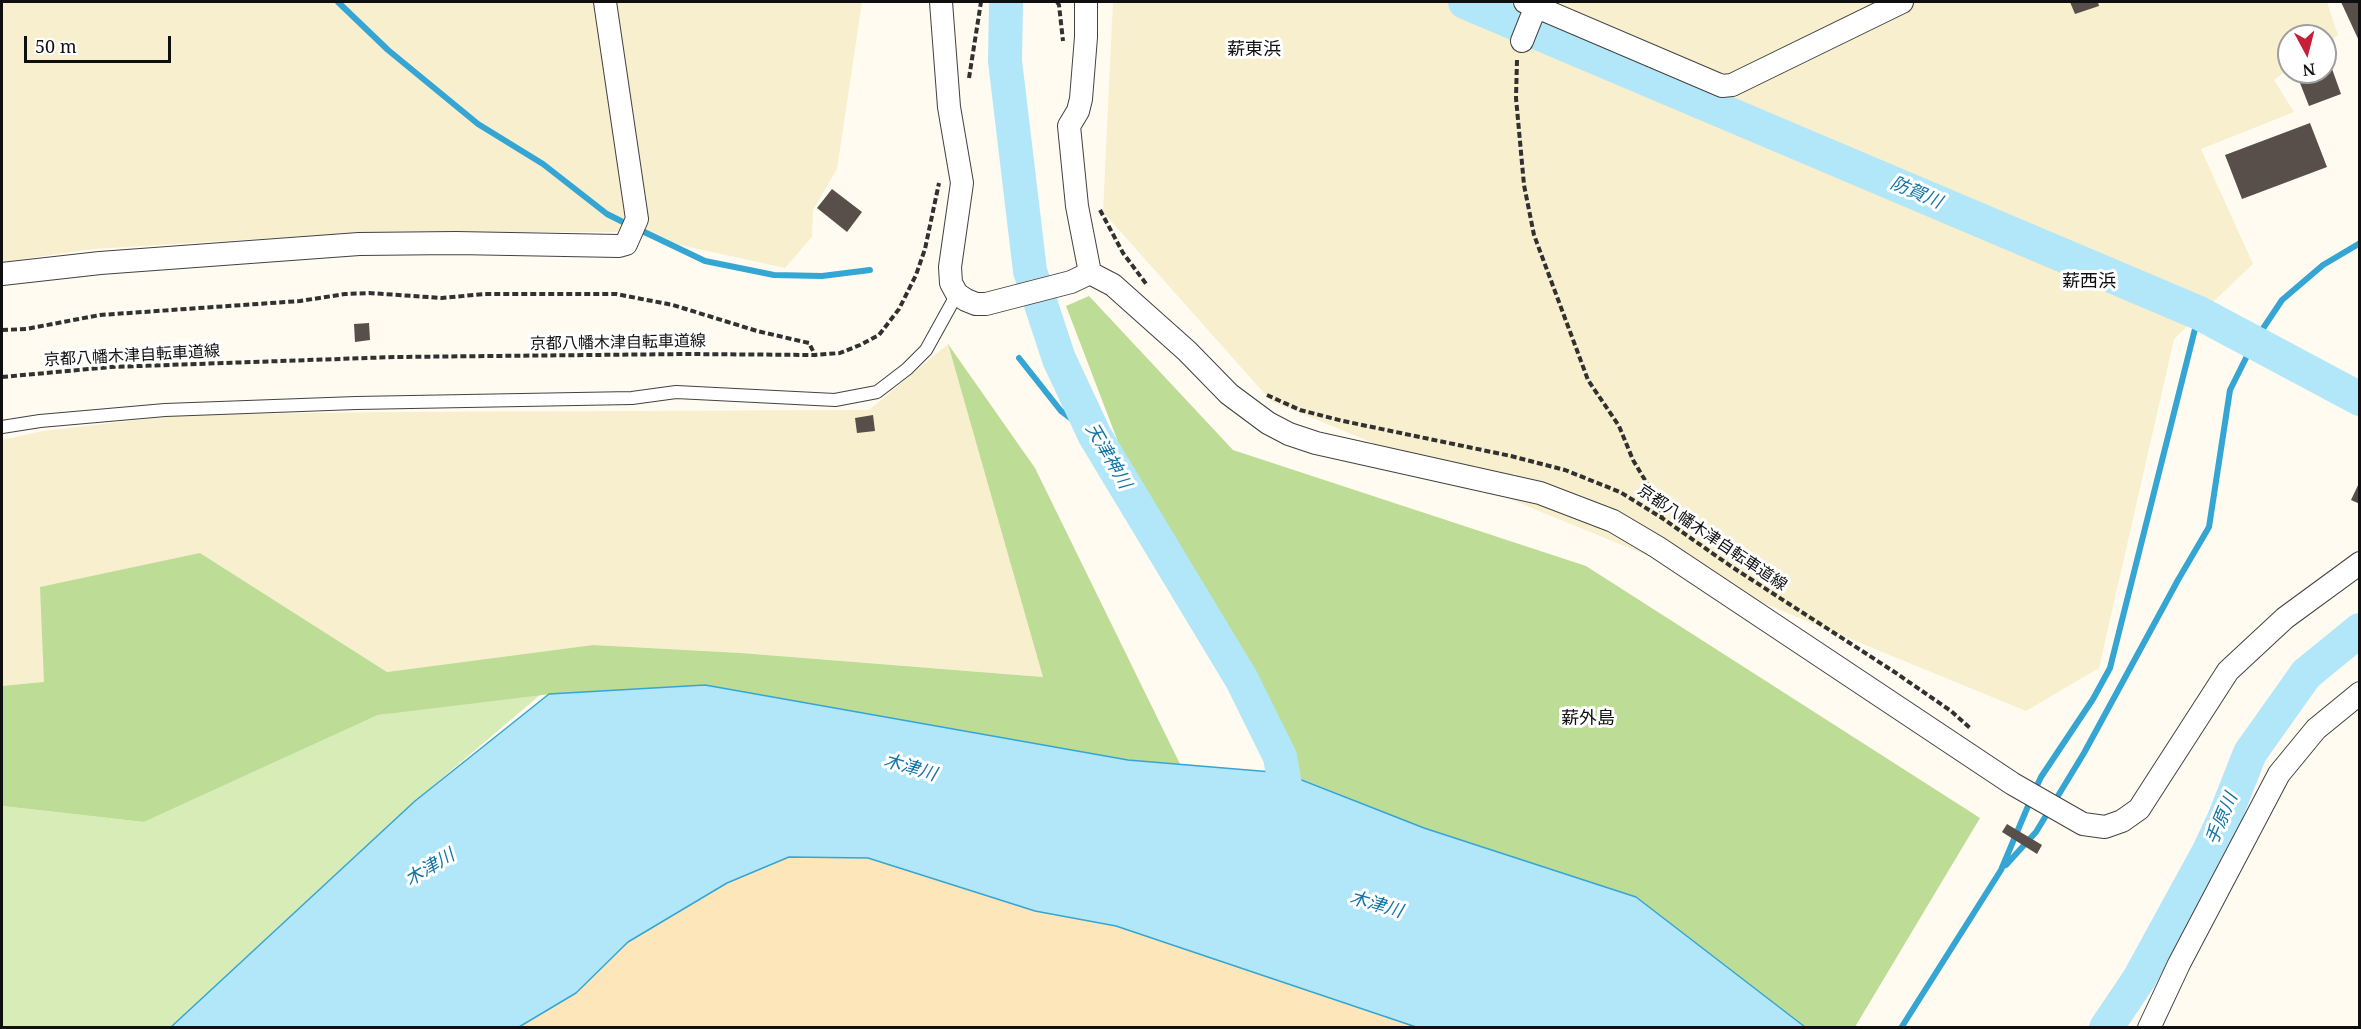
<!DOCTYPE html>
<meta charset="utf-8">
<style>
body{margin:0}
#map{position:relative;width:2361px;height:1029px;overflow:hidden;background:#fffbf0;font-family:"Noto Serif",serif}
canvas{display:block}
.frame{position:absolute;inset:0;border:3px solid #0f0f0f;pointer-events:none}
.north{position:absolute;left:2277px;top:24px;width:60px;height:60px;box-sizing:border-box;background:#fff;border:2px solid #9f9f9f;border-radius:50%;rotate:173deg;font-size:16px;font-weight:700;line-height:24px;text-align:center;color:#0f0f0f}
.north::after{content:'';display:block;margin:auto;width:21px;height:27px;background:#c61f38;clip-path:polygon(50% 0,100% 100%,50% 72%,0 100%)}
.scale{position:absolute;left:24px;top:36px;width:147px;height:27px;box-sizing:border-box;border:3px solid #0f0f0f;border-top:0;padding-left:8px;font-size:18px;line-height:21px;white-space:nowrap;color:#0f0f0f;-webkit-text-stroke:4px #fff;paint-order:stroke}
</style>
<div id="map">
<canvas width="2361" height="1029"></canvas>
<div class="frame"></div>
<div class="north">N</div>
<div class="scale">50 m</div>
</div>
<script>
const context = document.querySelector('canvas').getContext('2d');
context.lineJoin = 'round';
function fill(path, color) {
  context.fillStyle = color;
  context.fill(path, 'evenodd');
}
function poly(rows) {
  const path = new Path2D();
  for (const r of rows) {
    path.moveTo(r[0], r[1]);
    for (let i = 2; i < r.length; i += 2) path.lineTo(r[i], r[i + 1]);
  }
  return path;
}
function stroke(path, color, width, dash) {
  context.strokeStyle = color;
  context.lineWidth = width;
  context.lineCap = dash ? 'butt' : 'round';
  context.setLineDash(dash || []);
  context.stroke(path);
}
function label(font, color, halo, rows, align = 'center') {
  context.font = font + ' "Noto Serif","Noto Sans JP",serif';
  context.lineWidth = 6;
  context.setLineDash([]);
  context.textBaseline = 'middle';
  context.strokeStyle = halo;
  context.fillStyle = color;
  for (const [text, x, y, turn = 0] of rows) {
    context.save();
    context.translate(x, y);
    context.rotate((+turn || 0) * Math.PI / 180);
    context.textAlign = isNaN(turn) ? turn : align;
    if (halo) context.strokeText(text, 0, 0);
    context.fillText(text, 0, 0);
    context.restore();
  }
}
fill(poly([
 [2,2,862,2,837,169,813,210,812,237,785,268,621,232,371,232,93,249,2,262],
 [1113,2,2327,2,2338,35,2325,44,2325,36,2289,36,2289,69,2274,80,2294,112,2201,149,2253,264,2174,339,2099,668,2026,711,1271,401,1103,212],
 [948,344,1044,677,741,653,593,645,387,672,200,553,44,683,2,686,2,440,43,431,180,415,382,412,869,410]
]), '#f7efce');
fill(poly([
 [546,690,415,801,171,1027,2,1027,2,806,144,822,378,715]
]), '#d8ecb7');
fill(poly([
 [1089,296,1233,450,1586,566,1980,818,1855,1027,1802,1027,1424,828,1282,771,1242,680,1120,447,1066,306],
 [948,344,1035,468,1180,764,1128,760,705,685,551,694,378,715,144,822,2,806,2,686,44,682,40,587,200,553,387,672,593,645,741,653,1043,677]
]), '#bddd96');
fill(poly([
 [789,857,868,858,1035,911,1116,926,1416,1027,519,1028,576,993,628,942,727,883]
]), '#fde7ba');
const water = poly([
 [705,685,1128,760,1284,773,1424,828,1636,897,1805,1027,1416,1027,1116,926,1035,911,868,858,789,857,727,883,628,942,576,993,519,1027,171,1027,415,801,549,694,705,685]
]);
fill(water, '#b2e6f9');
stroke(water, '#35a5d4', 1.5);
stroke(poly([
 [338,2,388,50,478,124,543,164,607,214,629,225],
 [638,229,705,261,774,275,822,276,870,270],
 [1019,358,1061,411,1095,436],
 [2035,790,2041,777,2093,699,2110,668,2199,313],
 [2006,865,2036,832,2084,753,2178,580,2209,527,2230,390,2254,342,2282,300,2323,265,2360,243],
 [1901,1028,2001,870,2031,799]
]), '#35a5d4', 6);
stroke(poly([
 [1006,2,1005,61,1030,271,1059,359,1095,436,1242,680,1280,757,1291,819],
 [1465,2,2199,313,2360,399],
 [2106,1028,2139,979,2208,853,2224,819,2250,753,2306,674,2360,630]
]), '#b2e6f9', 34);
fill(poly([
 [2070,2,2098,2,2099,6,2075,14],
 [2341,2,2360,2,2360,43],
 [2331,66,2341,94,2309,106,2298,78,2316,72,2325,72,2325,69],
 [2310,123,2327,167,2242,199,2225,155],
 [832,189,862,212,847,232,817,208],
 [369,323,370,340,355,342,354,324],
 [873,415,875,431,857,433,855,418],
 [2360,481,2360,504,2351,500],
 [2007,824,2042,845,2037,854,2002,832]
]), '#584e4a');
const lane = poly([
 [2,427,40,421,165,410,356,403,632,398,676,392,835,400,877,392,907,369,926,350,957,294]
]);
const street = poly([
 [941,2,949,107,962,183,950,267,951,283,957,294,966,300,976,304,986,304,1071,282,1090,273],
 [1086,2,1086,37,1081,99,1078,111,1069,126,1077,206,1090,273,1113,285,1187,351,1229,394,1268,423,1289,434,1316,443,1540,493,1613,521,1657,547,2013,784,2083,824,2105,827,2122,821,2139,809,2228,671,2285,618,2360,563],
 [1525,2,1722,86,1732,85,1902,2],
 [1522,41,1536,6],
 [2,274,100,263,359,244,456,243,619,246,626,244,637,219,605,2],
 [2149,1028,2179,964,2279,774,2316,729,2360,693]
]);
stroke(lane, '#424242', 14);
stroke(street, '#424242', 24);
stroke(poly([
 [1057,2,1059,5,1063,41],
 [1517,60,1516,98,1524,185,1534,235,1588,380,1619,426,1633,460,1661,507,1662,517],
 [969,78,981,2],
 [1100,210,1123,253,1147,285],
 [2,330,26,329,100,315,300,301,345,294,369,293,442,298,484,294,616,294,673,305,757,331,809,343,815,355],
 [2,377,111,367,395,357,687,354,815,355,840,353,860,345,879,335,899,309,916,275,925,249,939,183],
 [1267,395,1300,410,1343,421,1511,456,1565,470,1620,492,1662,518,1732,567,1893,671,1951,711,1970,728]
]), '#313131', 4, [6, 3]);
stroke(lane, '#fff', 12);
stroke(street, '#fff', 22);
label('16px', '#0f0f0f', '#fff', [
 ["京都八幡木津自転車道線",618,343,-1],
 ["京都八幡木津自転車道線",132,356,-3],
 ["京都八幡木津自転車道線",1712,538,34]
]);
label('18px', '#0f0f0f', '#fff', [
 ["薪東浜",1254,50],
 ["薪西浜",2089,282],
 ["薪外島",1588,719]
]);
label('italic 18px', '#1175a7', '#fff', [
 ["防賀川",1916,193,23],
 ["天津神川",1108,456,60],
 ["木津川",910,768,16],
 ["手原川",2222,819,-67],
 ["木津川",430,868,-31],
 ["木津川",1376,905,16]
]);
</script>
